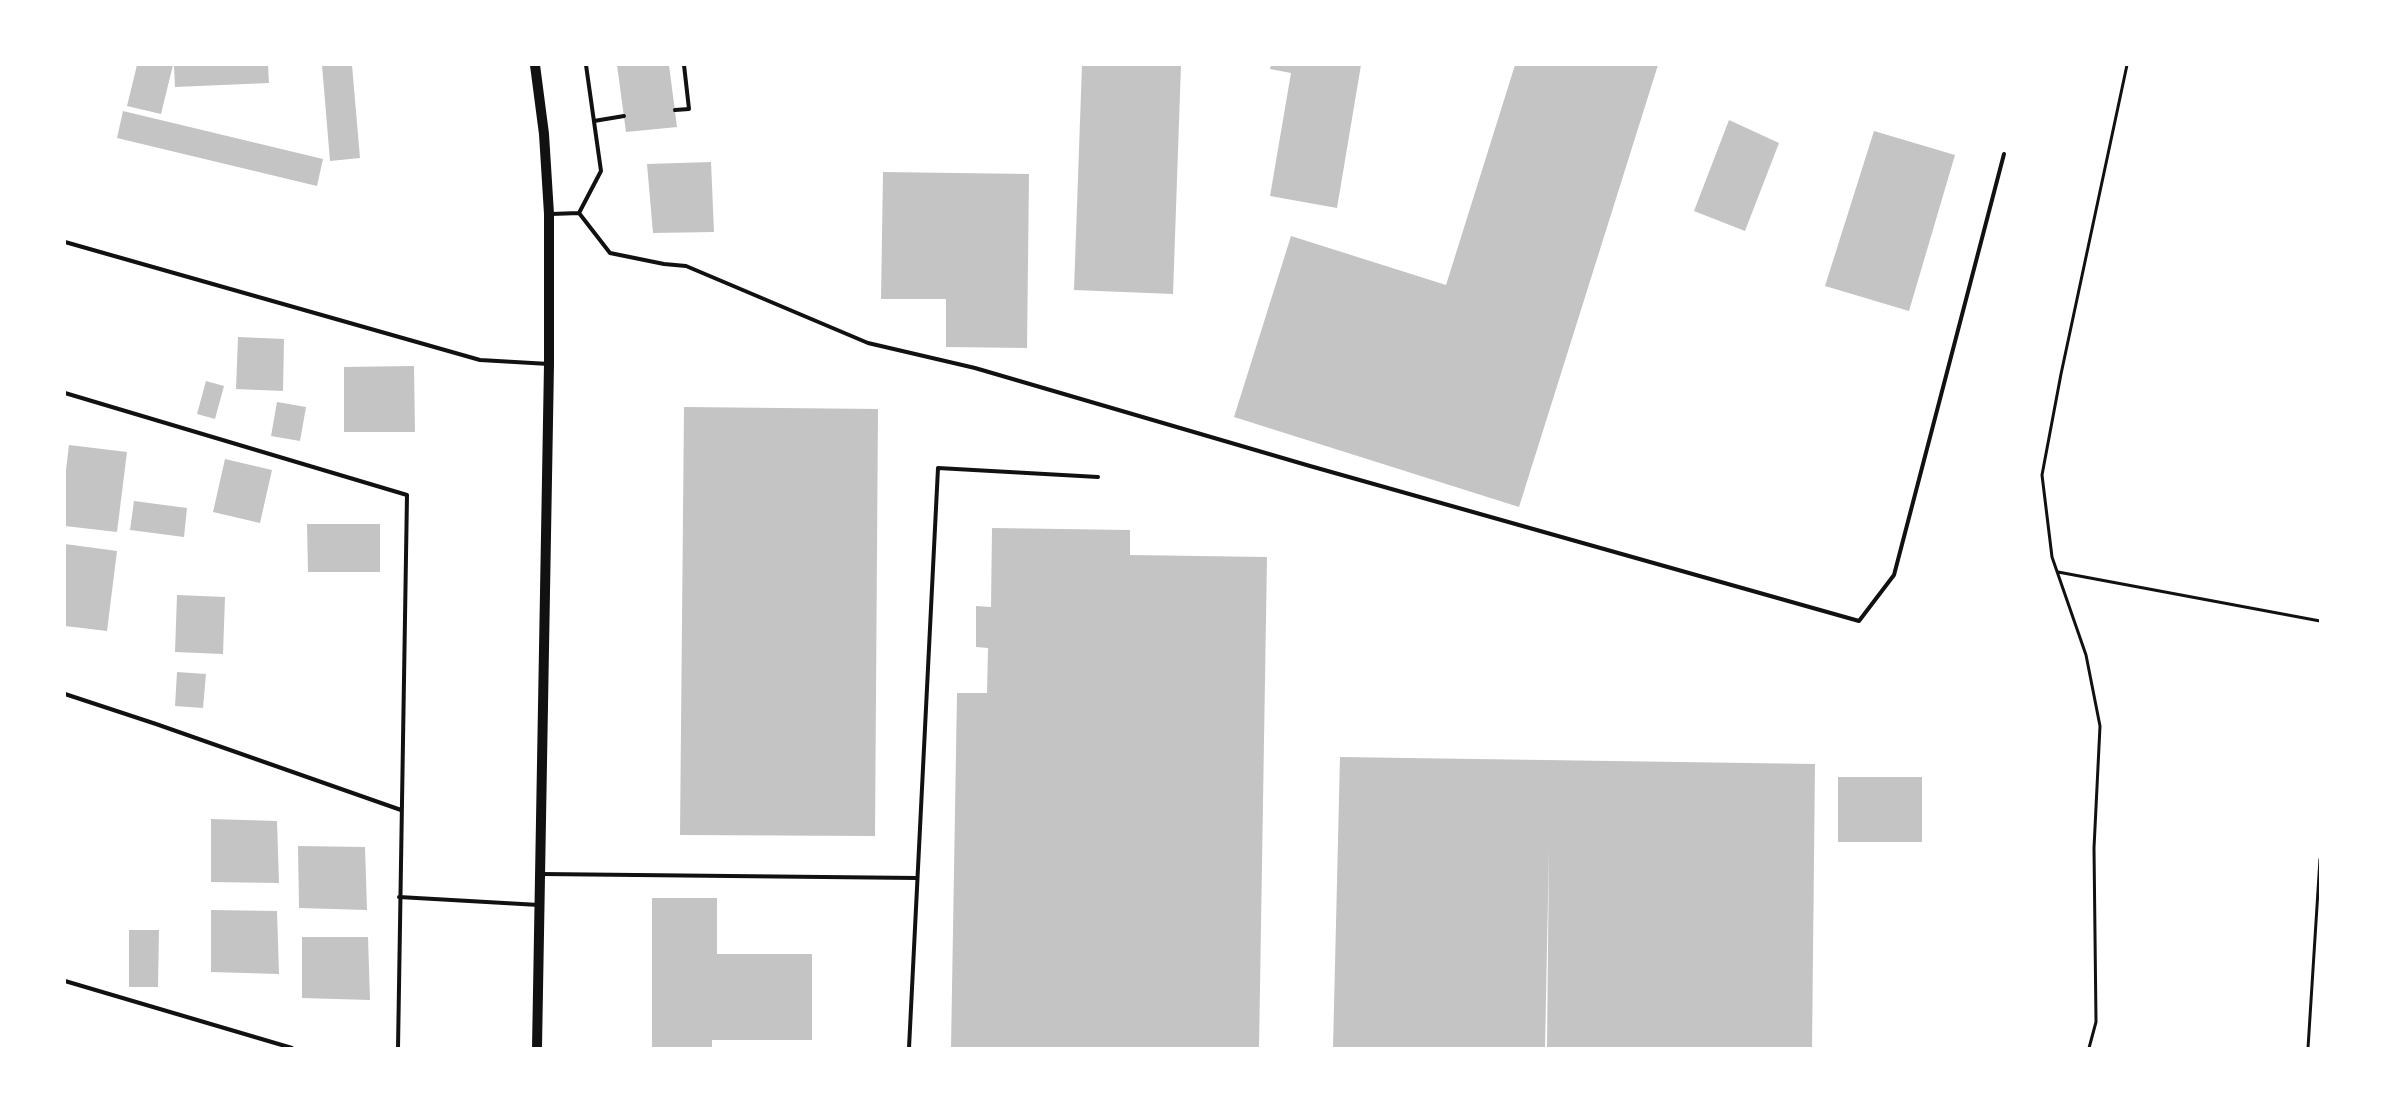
<!DOCTYPE html>
<style>
body{margin:0}
#map{position:relative;width:2385px;height:1113px;overflow:hidden;background:#fff;font-family:"Nunito Sans",sans-serif}
canvas{display:block}
.frame{position:absolute;inset:0;border:66px solid #fff;pointer-events:none}
</style>
<div id="map">
<canvas width="2385" height="1113"></canvas>
<div class="frame"></div>
</div>
<script>
const context = document.querySelector('canvas').getContext('2d');
context.lineJoin = 'round';
function fill(path, color) {
  context.fillStyle = color;
  context.fill(path, 'evenodd');
}
function poly(rows) {
  const path = new Path2D();
  for (const r of rows) {
    path.moveTo(r[0], r[1]);
    for (let i = 2; i < r.length; i += 2) path.lineTo(r[i], r[i + 1]);
  }
  return path;
}
function stroke(path, color, width, dash) {
  context.strokeStyle = color;
  context.lineWidth = width;
  context.lineCap = dash ? 'butt' : 'round';
  context.setLineDash(dash || []);
  context.stroke(path);
}
fill(poly([
 [137,65,173,65,161,114,127,106],
 [174,65,268,65,269,83,175,87],
 [322,65,352,65,360,158,330,161],
 [617,65,669,65,677,127,626,132],
 [1082,65,1181,65,1173,294,1074,290],
 [1271,65,1361,65,1337,208,1270,196,1291,73,1270,69],
 [1515,65,1658,65,1519,507,1234,417,1291,236,1446,285],
 [123,111,323,159,317,186,117,138],
 [1729,120,1779,143,1745,231,1694,211],
 [1874,131,1955,155,1909,311,1825,286],
 [711,162,714,232,653,233,647,164],
 [883,172,1029,174,1027,348,946,347,946,299,881,299],
 [238,337,284,339,283,391,236,389],
 [414,366,415,432,344,432,344,367],
 [206,381,224,386,215,419,197,414],
 [277,402,306,407,300,441,271,436],
 [684,407,878,409,875,836,680,835],
 [69,445,127,452,117,532,65,526,65,478],
 [225,459,272,470,260,523,213,512],
 [134,501,187,508,184,537,130,530],
 [307,524,380,524,380,572,308,572],
 [992,528,1130,530,1130,555,1267,557,1259,1048,951,1048,957,693,987,693,988,648,976,647,976,606,991,607],
 [65,544,117,551,107,631,65,626],
 [177,595,225,597,223,654,175,652],
 [177,672,206,674,203,708,175,706],
 [1340,757,1815,764,1812,1048,1547,1048,1549,847,1545,1048,1333,1048],
 [1838,777,1922,777,1922,842,1838,842],
 [211,819,277,821,279,883,211,882],
 [298,846,365,847,367,910,299,908],
 [652,898,717,898,717,954,812,954,812,1040,712,1040,712,1048,652,1048],
 [211,910,277,911,279,974,211,972],
 [129,930,159,930,158,987,129,987],
 [302,937,368,937,370,1000,302,998]
]), '#c4c4c4');
stroke(poly([
 [2058,572,2320,621],
 [2089,1048,2096,1022,2094,848,2100,726,2086,655,2052,557,2042,475,2061,374,2127,65],
 [2308,1048,2320,859]
]), '#111', 3);
stroke(poly([
 [675,110,689,109,684,65],
 [594,121,624,116],
 [579,213,610,253,664,264,686,266,868,343,975,368,1310,466,1859,621,1894,575,2004,154],
 [551,214,579,213,601,171,586,65],
 [65,242,480,360,549,364],
 [65,393,407,495,398,1048],
 [65,694,156,724,401,810],
 [542,874,917,878],
 [399,897,539,905],
 [65,981,292,1048],
 [909,1048,938,468,1098,477]
]), '#111', 4);
stroke(poly([
 [535,65,544,134,549,214,549,364,537,1048]
]), '#111', 10);
</script>
